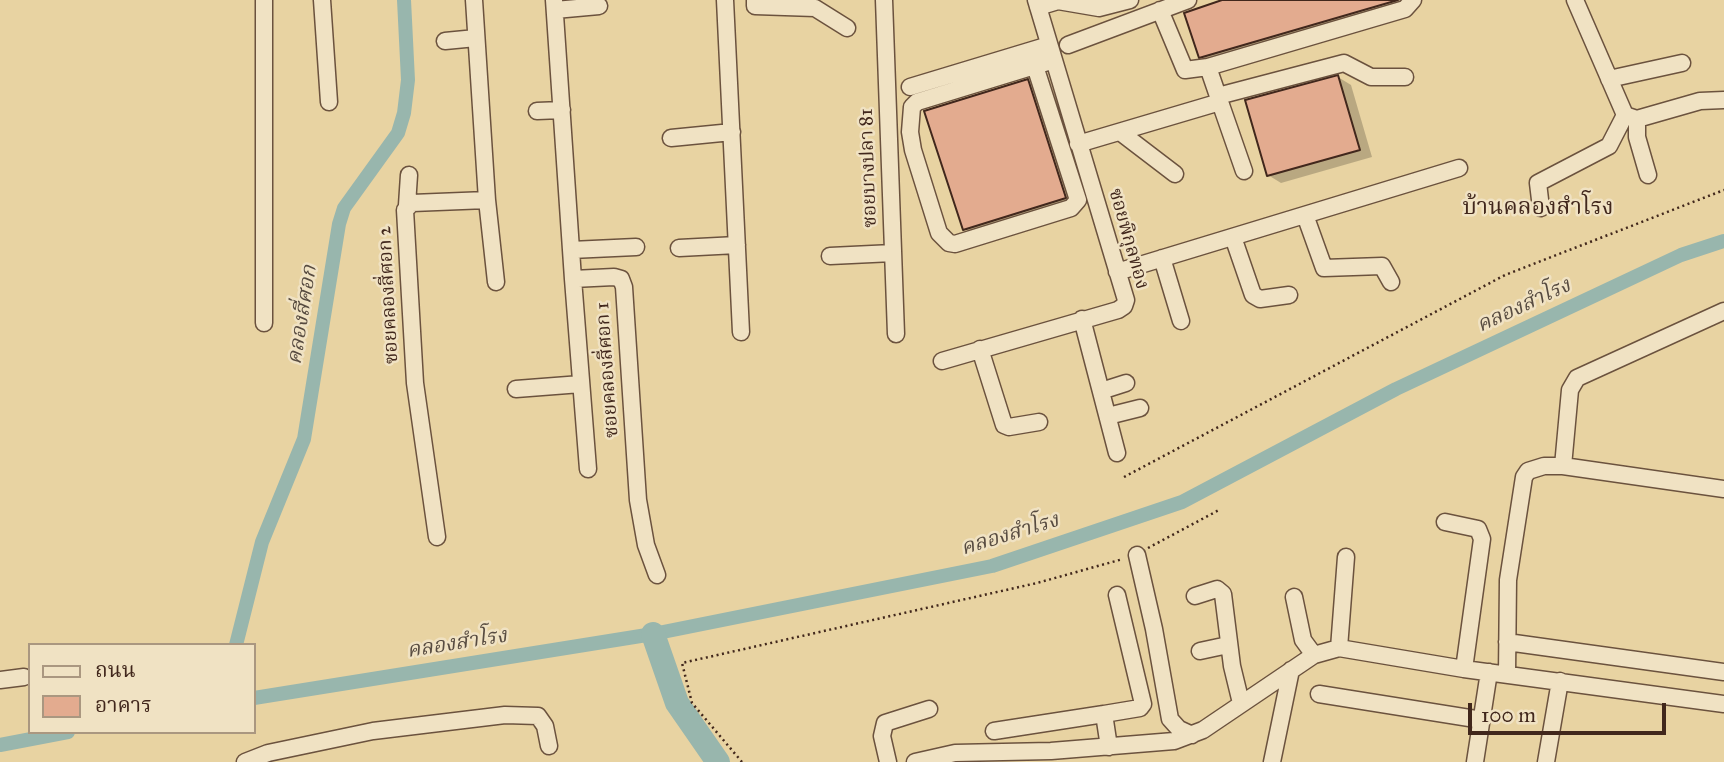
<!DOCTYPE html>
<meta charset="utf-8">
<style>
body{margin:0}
#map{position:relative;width:1724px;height:762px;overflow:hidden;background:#e8d3a2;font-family:"IM FELL Great Primer","Noto Serif Thai",serif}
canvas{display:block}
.legend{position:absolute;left:28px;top:643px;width:228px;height:91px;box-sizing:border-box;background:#f0e2c3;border:2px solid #aa9780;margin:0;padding:9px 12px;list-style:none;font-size:21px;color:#41271c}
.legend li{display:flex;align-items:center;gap:14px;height:35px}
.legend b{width:35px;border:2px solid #aa9780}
.scale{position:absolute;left:1468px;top:703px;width:198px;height:32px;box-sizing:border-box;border:4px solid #41271c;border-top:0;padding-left:9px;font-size:21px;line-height:24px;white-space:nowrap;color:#41271c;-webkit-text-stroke:5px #f0e2c3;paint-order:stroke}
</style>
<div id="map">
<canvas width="1724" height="762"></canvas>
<ul class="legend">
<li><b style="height:9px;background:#f0e2c3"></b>ถนน</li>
<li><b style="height:19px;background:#e3ab8f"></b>อาคาร</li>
</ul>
<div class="scale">100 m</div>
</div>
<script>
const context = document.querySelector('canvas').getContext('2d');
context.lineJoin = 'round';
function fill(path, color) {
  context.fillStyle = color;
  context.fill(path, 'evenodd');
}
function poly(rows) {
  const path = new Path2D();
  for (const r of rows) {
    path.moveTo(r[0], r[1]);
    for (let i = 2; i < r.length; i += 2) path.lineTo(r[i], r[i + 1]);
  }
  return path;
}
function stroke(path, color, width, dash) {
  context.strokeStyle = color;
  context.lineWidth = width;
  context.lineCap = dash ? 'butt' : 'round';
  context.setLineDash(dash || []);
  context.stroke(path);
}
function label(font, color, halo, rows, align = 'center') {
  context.font = font + ' "IM FELL Great Primer","Noto Serif Thai",serif';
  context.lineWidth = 5;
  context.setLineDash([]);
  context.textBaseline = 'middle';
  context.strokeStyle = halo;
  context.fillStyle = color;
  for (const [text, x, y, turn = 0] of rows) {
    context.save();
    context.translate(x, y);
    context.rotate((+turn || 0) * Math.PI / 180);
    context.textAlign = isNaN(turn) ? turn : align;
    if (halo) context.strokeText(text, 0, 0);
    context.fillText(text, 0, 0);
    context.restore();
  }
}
fill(poly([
 [1230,0,1414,0,1213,64,1200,56],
 [1338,77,1351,85,1372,157,1281,183,1268,175],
 [1028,81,1041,88,1078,205,978,237,965,229]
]), '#0003');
stroke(poly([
 [236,645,262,542,304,439,339,224,344,208,398,133,404,113,408,80,404,0],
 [254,698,653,634,992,566,1182,502,1396,389,1681,255,1724,241],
 [0,745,68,732]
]), '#98b6ad', 14);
stroke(poly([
 [653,634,677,703,718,762]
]), '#98b6ad', 24);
const building = poly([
 [1222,0,1398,0,1199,58,1184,13,1222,0],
 [1338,75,1360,150,1267,176,1245,100,1338,75],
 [1028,79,1066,198,963,230,924,111,1028,79]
]);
fill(building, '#e3ab8f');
stroke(building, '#41271c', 2);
const minor = poly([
 [322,0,329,102],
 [554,0,573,279,614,277,621,279,624,287,638,500,646,545,657,575],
 [725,0,741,332],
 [755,0,755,6,815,8,847,28],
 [884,0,896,334],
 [1575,0,1625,115,1637,119,1700,101,1724,100],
 [1038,7,1058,1,1099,8,1130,0],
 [555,10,599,6],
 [1160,10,1185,70,1208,67],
 [445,41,476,38],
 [1068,45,1188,0],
 [1035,66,1078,200,1071,208,955,244,949,243,939,233,913,150,910,132,912,107,917,102,1054,60],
 [1609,79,1682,63],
 [910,87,1049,45],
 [1218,96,1344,63,1371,77,1405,77],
 [1220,102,1244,171],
 [537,111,562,110],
 [1637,119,1637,137,1648,175],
 [1120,132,1175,174],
 [671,138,732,132],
 [1078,144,1220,102,1208,67,1405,9,1413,0],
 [487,200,496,282],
 [407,205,409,175],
 [1541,208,1538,183,1609,146,1625,115],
 [1305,215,1324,268,1382,266,1391,282],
 [1233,237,1253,295,1260,299,1289,295],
 [679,248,737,245],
 [571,250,636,247],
 [830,256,893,253],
 [1162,258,1181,321],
 [1117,272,1459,168],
 [573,279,588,469],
 [1082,319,1117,453],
 [264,323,264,0],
 [980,349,1004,425,1009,427,1039,422],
 [942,361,1118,310,1124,306,1126,300,1036,0],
 [516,389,581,384],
 [1101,391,1126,383],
 [1108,416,1140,408],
 [1563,466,1570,390,1577,378,1724,311],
 [1445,522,1478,529,1482,539,1464,669],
 [437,537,415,383,405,210,412,203,487,200,474,0],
 [1137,555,1154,629,1170,719,1179,729,1192,735],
 [1195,596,1217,589,1223,594,1232,666,1241,703],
 [1294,597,1303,640,1314,655],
 [1507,642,1724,672],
 [1339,648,1346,557],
 [1200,651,1228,645],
 [1507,674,1508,580,1524,477,1528,471,1544,466,1563,466,1724,489],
 [0,680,24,677],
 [1319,694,1482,720],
 [1104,714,1140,708,1143,704,1117,595],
 [994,731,1104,714,1109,747],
 [245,762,268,753,373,731,505,715,538,716,545,726,549,746],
 [888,762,882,736,885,723,929,709],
 [915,762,955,753,1051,751,1174,741,1203,730,1314,655,1339,648,1464,669,1724,704],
 [1272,762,1291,670],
 [1475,762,1489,672],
 [1546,762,1560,681]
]);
stroke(minor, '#6b523e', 19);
stroke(poly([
 [1124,477,1505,275,1724,190],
 [1148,548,1219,510],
 [742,762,692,703,682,663,1037,583,1123,559]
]), '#41271c', 2.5, [2, 3.5]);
stroke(minor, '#f0e2c3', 16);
label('19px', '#41271c', '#f0e2c3', [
 ["ซอยบางปลา 81",869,168,-92],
 ["ซอยพิกุลทอง",1128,239,74],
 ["ซอยคลองสี่ศอก 2",389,295,-93],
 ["ซอยคลองสี่ศอก 1",608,370,-94]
]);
label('italic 21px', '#574b40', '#f0e2c3', [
 ["คลองสำโรง",1524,306,-25],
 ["คลองสี่ศอก",303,315,-81],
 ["คลองสำโรง",1010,535,-17],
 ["คลองสำโรง",457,644,-9]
]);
label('23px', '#41271c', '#f0e2c3', [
 ["บ้านคลองสำโรง",1538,208]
]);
</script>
